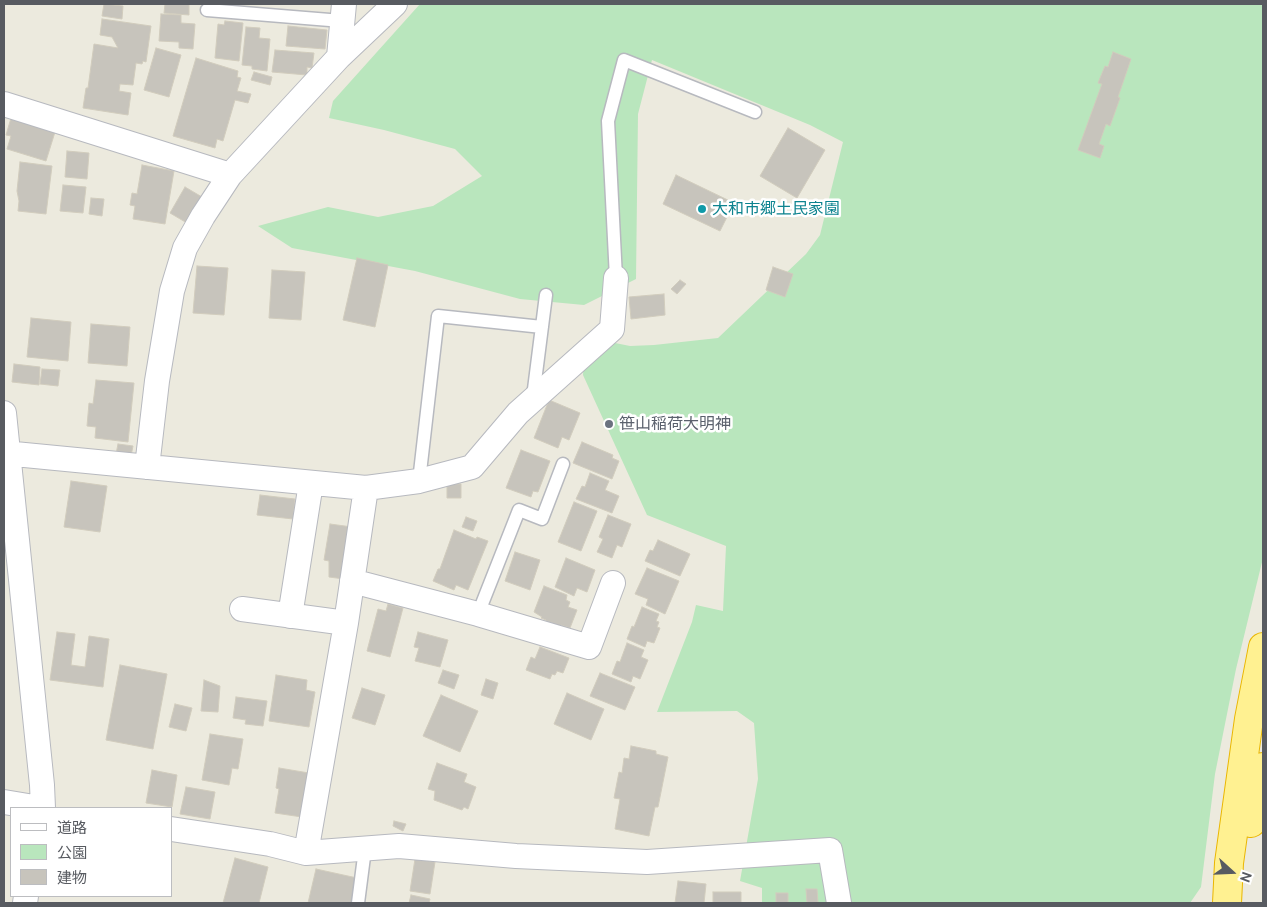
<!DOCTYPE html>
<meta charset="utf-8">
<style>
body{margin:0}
#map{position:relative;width:1267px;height:907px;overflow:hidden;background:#eceade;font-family:Cabin,"Noto Sans JP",sans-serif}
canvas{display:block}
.frame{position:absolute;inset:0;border:5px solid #585b61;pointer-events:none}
.legend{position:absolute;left:10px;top:807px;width:162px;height:90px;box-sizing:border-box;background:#fff;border:1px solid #bcbdc0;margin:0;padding:6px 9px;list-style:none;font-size:15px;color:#585b61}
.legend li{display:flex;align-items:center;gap:10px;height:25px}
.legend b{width:25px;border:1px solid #bcbdc0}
.north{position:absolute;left:1207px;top:847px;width:50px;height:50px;-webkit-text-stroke:4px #fff;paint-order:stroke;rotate:110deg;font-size:14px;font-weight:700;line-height:20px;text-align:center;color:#585b61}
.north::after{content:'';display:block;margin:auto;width:18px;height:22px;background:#585b61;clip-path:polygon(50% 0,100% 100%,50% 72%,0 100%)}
</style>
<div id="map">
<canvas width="1267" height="907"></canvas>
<div class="frame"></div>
<ul class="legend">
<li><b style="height:6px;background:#fff"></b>道路</li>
<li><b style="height:14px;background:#b9e6bd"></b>公園</li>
<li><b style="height:14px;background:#c7c4bc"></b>建物</li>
</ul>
<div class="north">N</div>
</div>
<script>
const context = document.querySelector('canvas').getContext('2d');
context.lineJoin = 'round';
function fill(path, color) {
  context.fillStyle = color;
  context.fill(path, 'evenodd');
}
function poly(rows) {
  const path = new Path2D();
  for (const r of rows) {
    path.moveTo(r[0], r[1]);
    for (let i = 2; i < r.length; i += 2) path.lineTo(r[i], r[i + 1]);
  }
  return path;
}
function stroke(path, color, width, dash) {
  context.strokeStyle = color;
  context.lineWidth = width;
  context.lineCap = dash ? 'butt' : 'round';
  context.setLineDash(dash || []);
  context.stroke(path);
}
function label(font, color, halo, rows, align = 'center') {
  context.font = font + ' Cabin,"Noto Sans JP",sans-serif';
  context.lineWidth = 5;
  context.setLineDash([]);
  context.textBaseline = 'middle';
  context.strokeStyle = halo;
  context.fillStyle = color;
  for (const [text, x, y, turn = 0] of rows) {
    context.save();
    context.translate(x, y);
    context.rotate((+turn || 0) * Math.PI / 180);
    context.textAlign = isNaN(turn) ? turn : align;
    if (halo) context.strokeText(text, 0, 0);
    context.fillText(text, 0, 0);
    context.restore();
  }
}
fill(poly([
 [420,4,1260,4,1263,6,1263,558,1236,669,1215,774,1201,887,1190,903,762,903,762,888,740,881,758,779,754,723,737,711,657,712,692,622,696,605,723,611,726,546,647,515,583,375,585,337,630,346,654,345,718,338,806,254,820,235,843,142,810,125,652,60,638,114,636,279,584,305,520,299,415,271,292,248,258,226,328,207,378,217,433,206,482,176,455,149,384,130,329,118,333,101]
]), '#b9e6bd');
const building = poly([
 [104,4,123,6,122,19,102,16,104,4],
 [165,4,189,4,189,15,164,13,165,4],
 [161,14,181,15,181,23,195,24,193,49,179,48,179,42,159,41,161,14],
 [102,19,151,26,146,62,143,61,142,64,136,63,133,85,120,84,119,91,131,93,128,115,83,108,86,88,88,88,94,44,118,48,112,37,100,35,102,19],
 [225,21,243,23,239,61,215,58,218,24,224,25,225,21],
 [288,26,327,30,325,49,286,46,288,26],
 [246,27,260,28,259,38,270,39,267,71,252,69,252,66,242,65,246,27],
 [156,48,181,55,169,97,144,90,156,48],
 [275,50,314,53,312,68,307,67,307,75,272,72,275,50],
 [1113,52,1131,59,1118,97,1120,98,1110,126,1106,124,1099,144,1104,146,1100,158,1078,150,1102,84,1098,83,1105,66,1108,67,1113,52],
 [196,58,238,71,237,77,241,78,237,91,251,94,248,103,235,100,223,141,217,139,215,148,173,136,196,58],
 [254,72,272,77,270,85,251,80,254,72],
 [11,118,55,132,46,161,7,149,11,136,6,135,11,118],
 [788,128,825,150,797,198,760,176,788,128],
 [67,151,89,153,87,179,65,177,67,151],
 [20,162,52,166,46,214,18,211,19,201,17,191,20,162],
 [142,165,174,171,165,224,133,219,135,206,130,205,132,193,137,194,142,165],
 [676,175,734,203,720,231,663,204,676,175],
 [63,185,86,187,83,213,60,211,63,185],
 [185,187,202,197,187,223,170,213,185,187],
 [91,198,104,199,102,216,89,214,91,198],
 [357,258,388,265,375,327,343,320,357,258],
 [197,266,228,268,224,315,193,313,197,266],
 [773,267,793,274,785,297,766,290,773,267],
 [272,270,305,272,301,320,269,318,272,270],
 [680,280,686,284,677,294,671,289,680,280],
 [664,294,665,315,631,319,629,297,664,294],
 [31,318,71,322,68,361,27,357,31,318],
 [91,324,130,327,127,366,88,363,91,324],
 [14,364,40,367,39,385,12,382,14,364],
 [42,369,60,370,58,386,40,384,42,369],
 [96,380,134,383,128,442,95,438,96,427,87,426,89,403,93,404,96,380],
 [549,400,580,413,569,440,562,437,558,448,534,438,549,400],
 [582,442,613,455,612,458,619,461,612,479,573,463,582,442],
 [118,444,133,446,131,456,116,454,118,444],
 [521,450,550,461,538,492,533,491,531,497,506,488,521,450],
 [590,473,609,481,605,490,619,496,612,513,576,499,582,486,585,487,590,473],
 [71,481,107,486,100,532,64,527,71,481],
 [447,484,461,484,461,498,447,498,447,484],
 [260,495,295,499,293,519,257,515,260,495],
 [574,502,597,511,581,551,558,542,574,502],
 [608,515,631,524,622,547,617,545,612,558,597,552,603,539,599,537,608,515],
 [466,517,477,521,473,531,462,527,466,517],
 [330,524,352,527,344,579,329,577,329,561,324,560,330,524],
 [454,530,476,539,477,537,488,541,468,590,456,585,454,590,433,581,438,569,440,569,454,530],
 [658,540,690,554,680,576,645,561,650,550,653,551,658,540],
 [515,552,540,560,530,590,505,581,515,552],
 [566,558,595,570,587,592,577,588,574,596,555,587,566,558],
 [647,568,679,581,665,614,646,605,648,599,635,594,647,568],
 [544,586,567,595,566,600,570,602,568,607,577,610,570,628,561,625,560,627,546,622,546,620,541,618,542,617,534,612,544,586],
 [388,604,403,608,390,657,367,651,378,609,386,611,388,604],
 [642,607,659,614,656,621,659,622,657,627,660,628,654,643,647,641,645,647,627,639,632,626,634,627,642,607],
 [57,632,75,634,71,665,85,667,89,636,109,639,103,687,50,680,57,632],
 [418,632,448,640,440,667,415,661,419,648,414,647,418,632],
 [627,643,644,650,641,657,648,660,640,679,633,676,631,682,612,674,617,661,620,662,627,643],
 [540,647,569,658,563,673,557,671,555,675,552,674,550,679,526,670,531,657,535,659,540,647],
 [120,665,167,674,153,749,106,740,120,665],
 [443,670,459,675,454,689,438,683,443,670],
 [600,673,635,687,625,710,590,696,600,673],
 [276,675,307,680,306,690,315,692,309,727,269,721,276,675],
 [486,679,498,683,493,699,481,695,486,679],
 [204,680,220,686,218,712,201,711,204,680],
 [362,688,385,695,375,725,352,718,362,688],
 [567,693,604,709,591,740,554,724,567,693],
 [441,695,478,711,460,752,423,736,441,695],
 [236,697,267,701,263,726,245,724,246,720,233,718,236,697],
 [175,704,192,708,186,731,169,727,175,704],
 [210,734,243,739,238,769,232,768,229,785,202,780,210,734],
 [631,746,656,751,656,754,668,757,658,807,655,807,649,836,615,829,620,799,614,798,619,772,622,773,624,758,629,759,631,746],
 [437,763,467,774,464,782,476,787,468,809,464,807,462,810,434,800,435,791,428,789,437,763],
 [279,768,309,773,302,817,275,813,279,789,276,788,279,768],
 [152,770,177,775,172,807,146,803,152,770],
 [186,787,215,792,210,819,180,814,186,787],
 [394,821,406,824,403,831,393,826,394,821],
 [235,858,268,867,259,903,223,903,235,858],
 [415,859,435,862,430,894,410,891,415,859],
 [316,869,357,878,352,903,308,903,316,869],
 [678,881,706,884,704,903,675,903,678,881],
 [806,889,817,889,818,903,807,903,806,889],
 [713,892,741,892,741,903,713,903,713,892],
 [776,893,788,893,788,903,776,903,776,893],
 [411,895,430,899,429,903,409,903,411,895]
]);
fill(building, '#c7c4bc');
stroke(building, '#d1ccbd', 1);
const service = poly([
 [207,10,342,21],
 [616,278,608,121,624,60,755,112],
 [533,397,546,295],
 [419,481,438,316,542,327],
 [478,614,519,510,542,519,563,464],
 [358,903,365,849]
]);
const minor = poly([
 [339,57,344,4],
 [4,104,230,175],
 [4,413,42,785,43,808],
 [4,453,366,488,346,623,306,853],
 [147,467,157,381,172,291,185,248,203,216,230,175,339,57,395,4],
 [366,488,419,481,472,467,518,413,612,329,616,278],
 [352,581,478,614,589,647,613,583],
 [242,609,346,623],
 [290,616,311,483],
 [4,802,40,808],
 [171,829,270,844,306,853,399,846,516,856,647,862,830,850,839,903],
 [25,903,26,896]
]);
const trunk = poly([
 [1251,823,1263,767],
 [1227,903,1229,863,1249,719,1263,647]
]);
stroke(service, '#b7b9bf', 15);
stroke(minor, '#b7b9bf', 26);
stroke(trunk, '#eab600', 30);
stroke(service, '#fff', 12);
stroke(minor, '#fff', 24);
stroke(trunk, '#fff191', 28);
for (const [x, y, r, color] of [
 [702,209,5,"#0f9aa8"],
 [609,424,5,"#6b7280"]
]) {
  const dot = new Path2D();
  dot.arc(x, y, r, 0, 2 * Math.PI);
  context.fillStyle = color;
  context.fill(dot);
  stroke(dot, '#fff', 2);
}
label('16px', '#0d838f', '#fff', [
 ["大和市郷土民家園",712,209]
], 'left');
label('16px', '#5b616d', '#fff', [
 ["笹山稲荷大明神",619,424]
], 'left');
</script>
